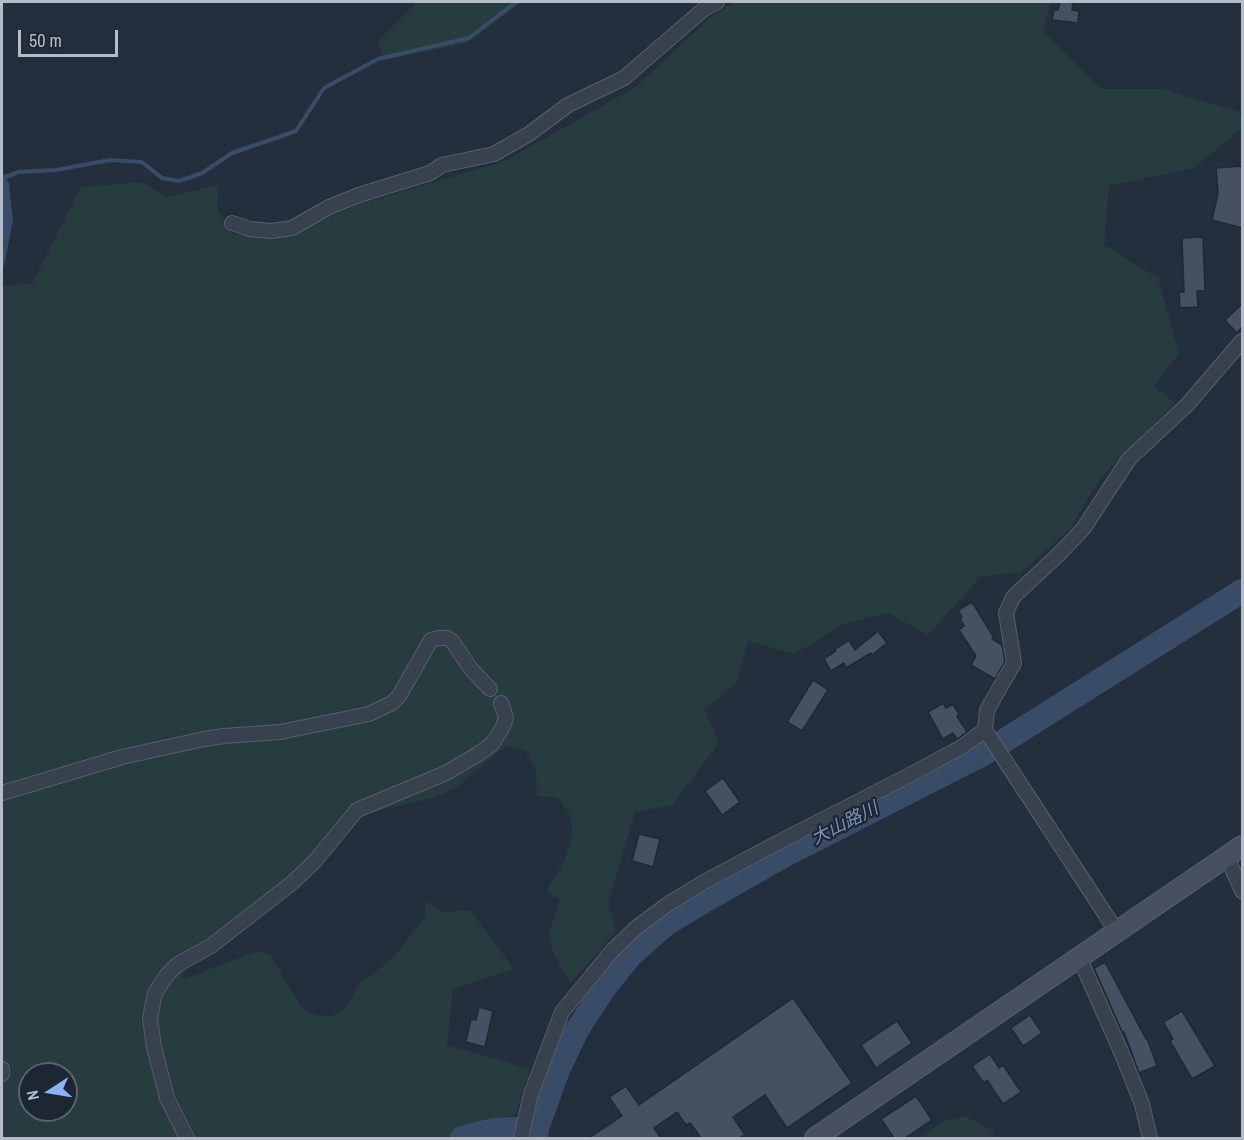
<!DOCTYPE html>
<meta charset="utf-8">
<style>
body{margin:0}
#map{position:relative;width:1244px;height:1140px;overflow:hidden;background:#242f3e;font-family:"Archivo Narrow",sans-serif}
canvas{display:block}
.frame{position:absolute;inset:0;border:3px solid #b4bcc9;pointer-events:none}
.north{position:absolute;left:18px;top:1062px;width:60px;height:60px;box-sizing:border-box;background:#1d2633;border:2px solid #59626f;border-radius:50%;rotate:258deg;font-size:16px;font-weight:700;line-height:24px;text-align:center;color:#b4bcc9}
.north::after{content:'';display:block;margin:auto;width:21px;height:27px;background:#8ab4f8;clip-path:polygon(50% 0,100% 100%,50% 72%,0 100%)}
.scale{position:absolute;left:18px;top:30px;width:100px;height:27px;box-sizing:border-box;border:3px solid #b4bcc9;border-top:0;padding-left:8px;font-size:18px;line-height:21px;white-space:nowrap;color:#b4bcc9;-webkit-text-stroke:4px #1d2633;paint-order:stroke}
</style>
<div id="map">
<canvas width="1244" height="1140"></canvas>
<div class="frame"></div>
<div class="north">N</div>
<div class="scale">50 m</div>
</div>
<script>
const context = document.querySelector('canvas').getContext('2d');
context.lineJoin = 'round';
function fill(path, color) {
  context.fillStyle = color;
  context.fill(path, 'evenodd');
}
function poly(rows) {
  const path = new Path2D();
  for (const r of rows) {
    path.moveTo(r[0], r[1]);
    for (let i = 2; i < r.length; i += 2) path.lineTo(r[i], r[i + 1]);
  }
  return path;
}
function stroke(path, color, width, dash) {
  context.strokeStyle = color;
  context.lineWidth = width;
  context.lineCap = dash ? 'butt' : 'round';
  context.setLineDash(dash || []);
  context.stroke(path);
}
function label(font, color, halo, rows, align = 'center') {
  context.font = font + ' "Archivo Narrow","Noto Sans JP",sans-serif';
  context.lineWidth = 4.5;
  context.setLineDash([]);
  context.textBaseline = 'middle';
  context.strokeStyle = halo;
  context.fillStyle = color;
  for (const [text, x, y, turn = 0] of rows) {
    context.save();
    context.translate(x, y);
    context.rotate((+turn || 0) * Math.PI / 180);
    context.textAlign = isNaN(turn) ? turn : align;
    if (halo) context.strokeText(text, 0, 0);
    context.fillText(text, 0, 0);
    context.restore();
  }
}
fill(poly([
 [414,2,522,2,467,43,384,60,378,41,414,5],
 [734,2,1051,2,1043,31,1101,89,1161,89,1240,112,1242,128,1194,168,1109,186,1104,245,1158,278,1179,353,1154,386,1175,403,1099,480,1070,529,1021,572,980,577,928,635,888,613,843,624,795,654,748,641,736,684,704,709,719,743,672,805,635,812,608,904,616,931,571,983,553,953,549,932,560,900,546,890,564,862,573,834,570,815,557,797,537,796,536,768,525,751,505,746,457,787,436,797,352,817,302,872,246,914,185,971,183,979,258,951,270,955,304,1011,319,1016,332,1016,346,1007,360,983,392,959,425,917,425,901,444,912,470,910,514,969,453,989,447,1045,530,1069,515,1115,474,1124,446,1138,2,1138,2,286,32,284,81,187,141,182,167,197,218,185,217,209,233,234,282,237,357,205,505,161,636,87,712,16],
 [30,1074,66,1074,66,1110,30,1110],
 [965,1116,993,1131,995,1138,921,1138,943,1121]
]), '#263c3f');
fill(poly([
 [2,172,9,183,13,220,4,266,2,267]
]), '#394c67');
stroke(poly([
 [5,177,19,172,56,170,110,160,142,162,162,178,179,181,202,173,232,153,296,131,324,88,378,59,469,38,516,2]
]), '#394c67', 4);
stroke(poly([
 [462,1138,493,1130,537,1128],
 [536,1138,537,1128,558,1070,577,1030,605,987,631,955,666,924,711,897,787,854,983,754,1242,591]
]), '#394c67', 24);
const building = poly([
 [1060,2,1073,2,1072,10,1079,11,1078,23,1052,20,1054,10,1058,10,1060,2],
 [1242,166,1242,228,1212,220,1218,193,1216,168,1242,166],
 [1203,237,1205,291,1197,291,1198,307,1180,308,1179,292,1184,292,1182,238,1203,237],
 [1242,304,1242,327,1237,333,1225,320,1242,304],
 [972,602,994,638,992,639,1002,645,1005,661,995,679,971,665,976,656,959,630,964,626,960,618,962,617,958,610,972,602],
 [878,631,887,643,872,655,871,653,846,668,844,663,831,671,824,659,836,651,835,649,849,640,855,650,878,631],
 [813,680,828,690,802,731,787,722,813,680],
 [943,703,946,708,953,704,959,715,957,716,967,732,957,739,953,733,943,739,928,712,943,703],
 [723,778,740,802,722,815,705,791,723,778],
 [639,834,660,839,653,867,632,861,639,834],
 [1105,962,1146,1039,1147,1038,1157,1066,1139,1073,1124,1032,1122,1032,1094,968,1105,962],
 [793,998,852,1083,787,1128,765,1095,733,1117,745,1135,739,1138,701,1138,690,1123,686,1125,677,1112,654,1128,661,1138,589,1138,622,1116,609,1097,626,1086,639,1105,793,998],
 [479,1007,493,1011,485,1047,466,1042,471,1019,476,1020,479,1007],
 [1182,1011,1215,1066,1192,1079,1170,1041,1173,1039,1163,1022,1182,1011],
 [1030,1015,1042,1033,1023,1046,1011,1028,1030,1015],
 [897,1021,912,1043,876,1068,861,1045,897,1021],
 [990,1054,999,1068,1003,1065,1021,1092,1003,1104,987,1080,984,1083,972,1066,990,1054],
 [916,1096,932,1120,905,1138,894,1138,881,1119,916,1096]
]);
fill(building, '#455162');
stroke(building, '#1f2835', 1.5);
const street = poly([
 [232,223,250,229,271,231,292,228,329,207,359,195,430,173,442,165,494,154,529,134,568,105,624,78,704,9,717,2],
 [2,793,122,757,204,739,224,736,280,732,369,714,392,703,399,696,431,640,439,638,447,638,452,641,471,669,490,689],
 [1227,857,1242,891],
 [1117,932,985,730,987,710,1014,663,1006,613,1013,597,1058,555,1083,529,1129,459,1187,405,1242,341],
 [1079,957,1122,1054,1142,1104,1150,1138],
 [2,1069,2,1074],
 [187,1138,167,1098,154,1047,150,1018,155,993,167,975,178,964,211,946,292,883,315,861,357,810,446,773,478,754,492,744,503,727,506,717,501,703],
 [521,1138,531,1094,562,1012,612,951,636,928,668,904,704,882,781,841,906,777,960,748,985,730]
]);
const secondary = poly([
 [815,1138,1242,846]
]);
stroke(street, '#565f6c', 16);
stroke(secondary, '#565f6c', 22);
stroke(street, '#38414e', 14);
stroke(secondary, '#465061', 20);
label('italic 18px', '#7c92b1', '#1d2633', [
 ["大山路川",845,824,-27]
]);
</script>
